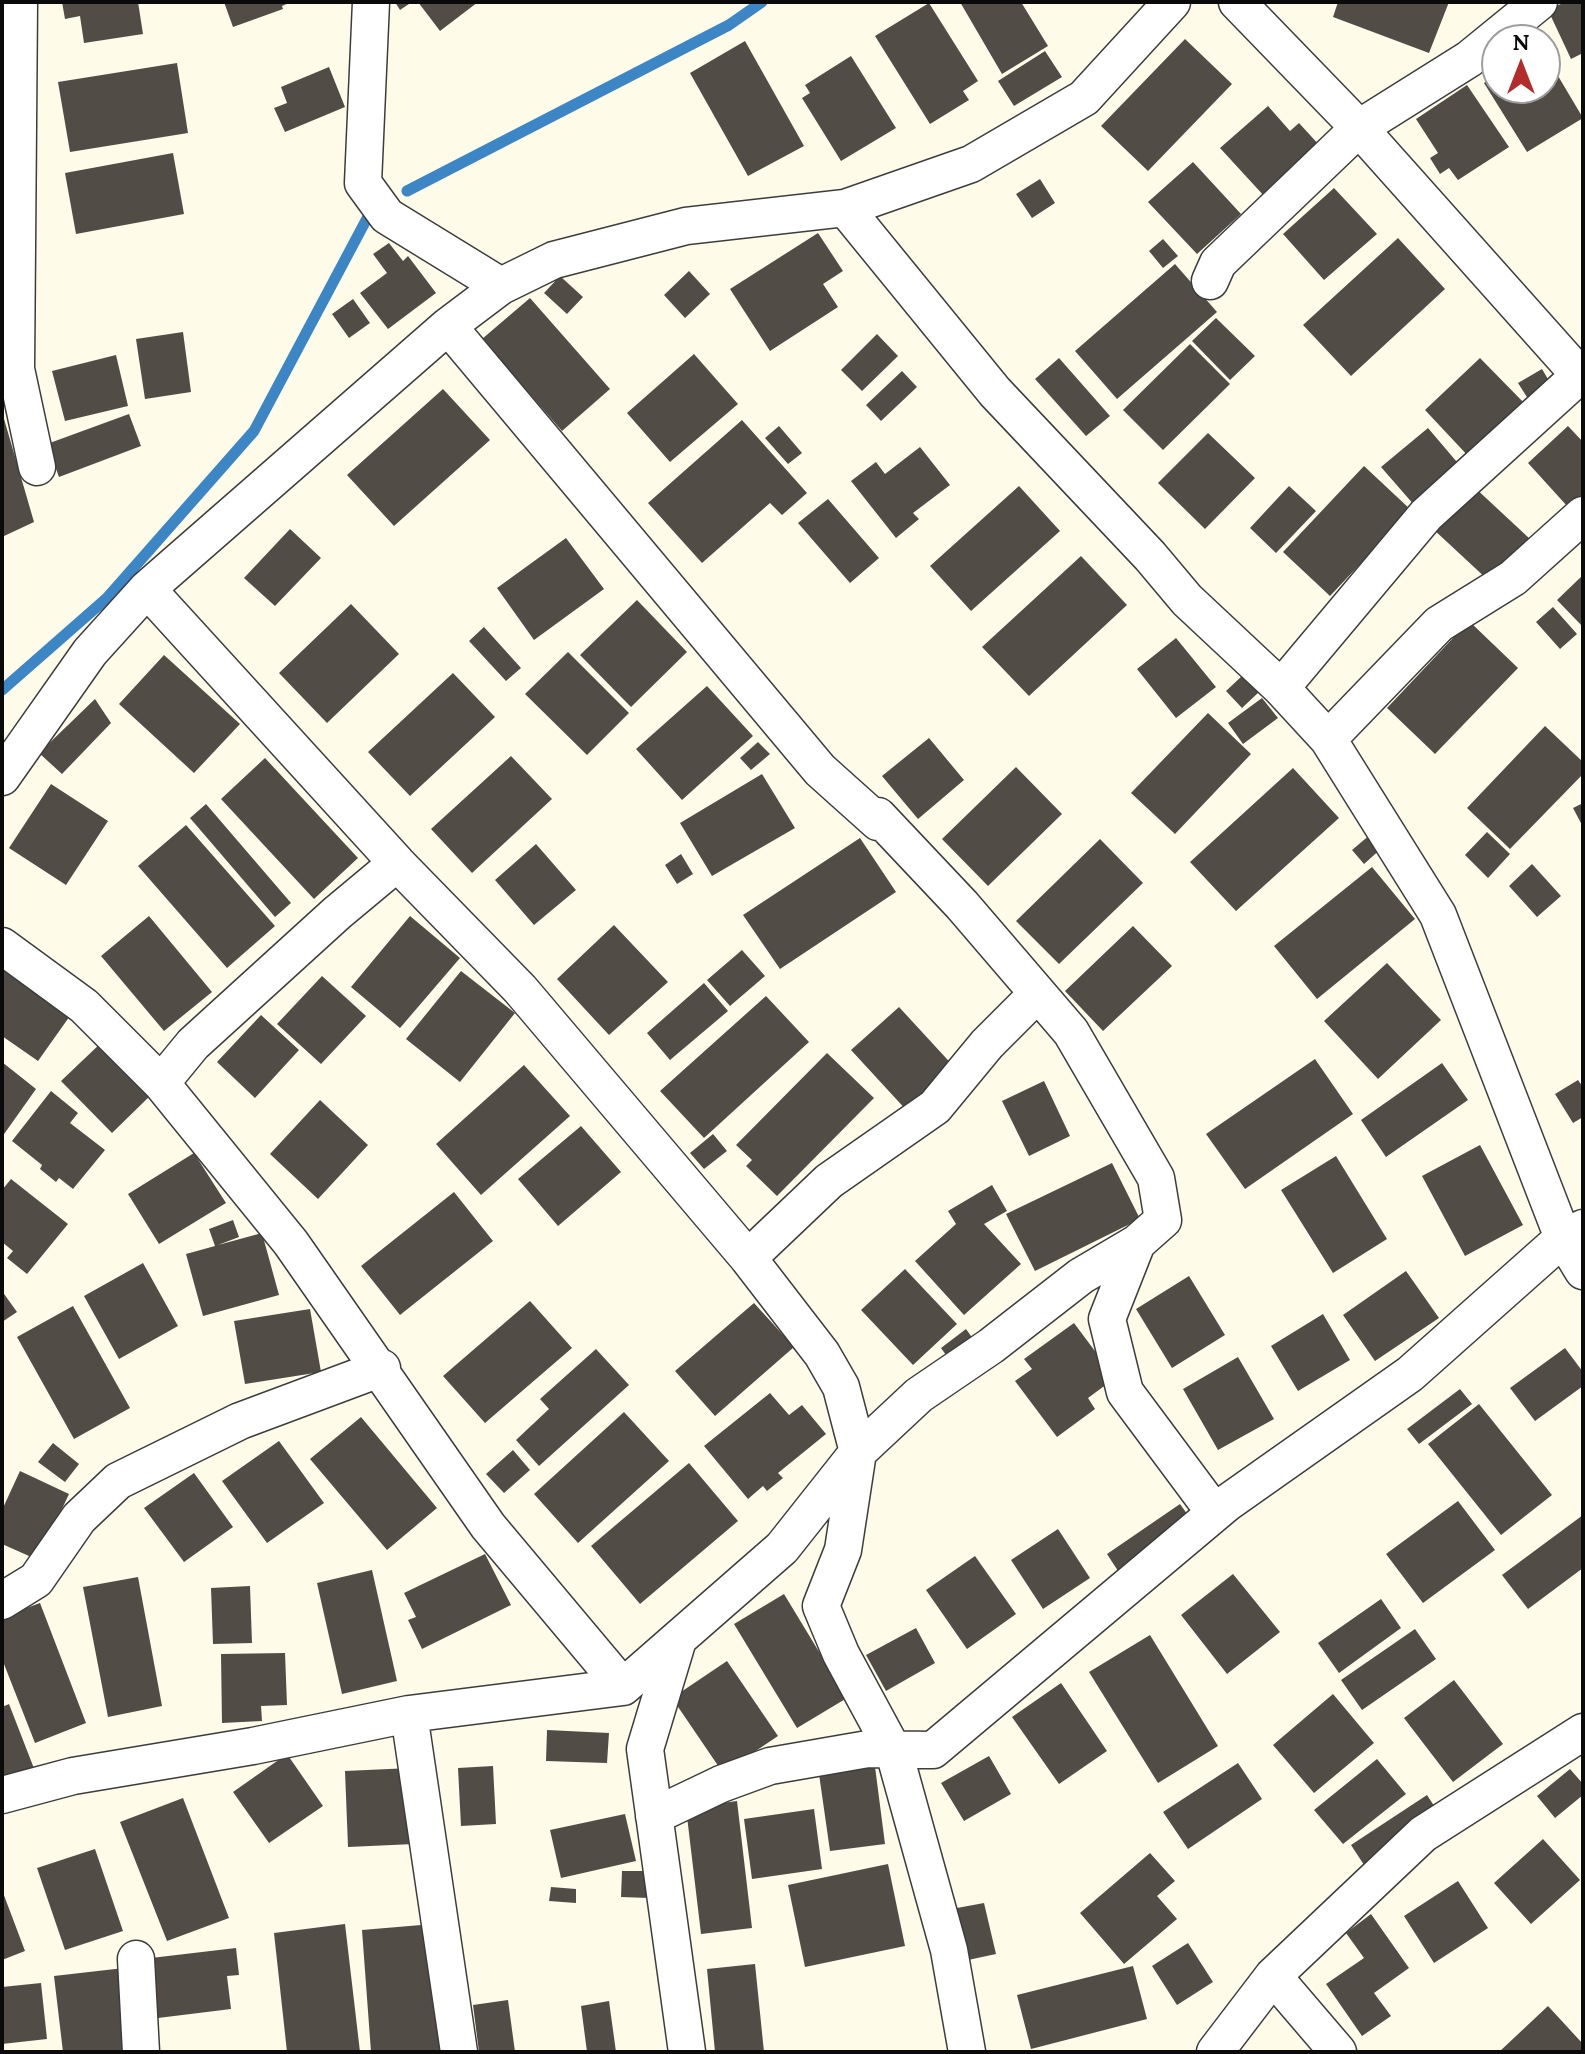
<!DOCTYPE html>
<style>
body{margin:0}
#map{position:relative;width:1585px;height:2054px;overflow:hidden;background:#fefbe8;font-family:Lora,serif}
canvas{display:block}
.frame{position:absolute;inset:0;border:4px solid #0a0a0a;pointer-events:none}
.north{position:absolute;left:1481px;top:24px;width:80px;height:80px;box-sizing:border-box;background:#fff;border:2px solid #9d9d9d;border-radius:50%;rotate:0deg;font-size:22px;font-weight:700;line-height:32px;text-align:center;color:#0a0a0a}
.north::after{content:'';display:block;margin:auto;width:28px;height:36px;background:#b12c2b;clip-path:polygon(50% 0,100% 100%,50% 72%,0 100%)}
</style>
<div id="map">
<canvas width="1585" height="2054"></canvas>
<div class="frame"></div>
<div class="north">N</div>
</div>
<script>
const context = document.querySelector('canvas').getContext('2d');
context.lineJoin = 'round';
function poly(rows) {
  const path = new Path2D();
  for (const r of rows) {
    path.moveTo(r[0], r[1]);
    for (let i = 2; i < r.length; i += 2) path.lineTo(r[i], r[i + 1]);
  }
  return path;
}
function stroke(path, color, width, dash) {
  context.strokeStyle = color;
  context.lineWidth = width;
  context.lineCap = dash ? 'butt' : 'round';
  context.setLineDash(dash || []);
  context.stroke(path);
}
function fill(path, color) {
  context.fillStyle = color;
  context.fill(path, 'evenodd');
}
stroke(poly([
 [407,191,729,25,762,2],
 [2,690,107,598,254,431,372,209]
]), '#3c86c5', 11);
fill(poly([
 [62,2,138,2,143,34,84,43,80,16,65,19],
 [224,2,291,2,282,6,283,9,233,27],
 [395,2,412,2,400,10],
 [418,2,478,2,440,31],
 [960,2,1021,2,1048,46,1002,74],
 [1338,2,1449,2,1429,53,1333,17],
 [1565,2,1583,2,1583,53,1571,59,1548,10],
 [929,3,978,81,963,91,969,100,930,124,875,36],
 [1185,39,1232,84,1148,171,1101,126],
 [745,41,804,146,748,176,690,73],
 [1045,51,1062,77,1014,106,998,81],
 [1545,54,1583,118,1527,152,1484,83,1497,75,1497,88,1545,88],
 [851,56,896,128,841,161,802,98,810,93,805,85],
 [177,63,188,133,70,152,58,82],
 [329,67,345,107,285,132,274,108,287,103,281,87],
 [1467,85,1509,147,1458,180,1449,168,1440,174,1430,158,1438,153,1416,119],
 [1268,106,1290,131,1299,123,1321,147,1265,197,1220,148],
 [173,153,184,214,76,234,65,173],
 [1193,162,1241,214,1197,254,1148,202],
 [1040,179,1055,203,1032,218,1016,194],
 [1334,188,1377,234,1324,280,1283,234],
 [818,233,843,271,823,284,838,307,770,351,730,289],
 [1398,238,1445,289,1351,376,1303,325],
 [1163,239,1178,256,1163,268,1149,251],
 [389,243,403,261,408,256,436,293,388,329,360,293,387,273,373,254],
 [1175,264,1217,312,1117,399,1075,351],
 [689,271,710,294,685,318,664,295],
 [560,276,583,297,567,314,544,293],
 [530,298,610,389,562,431,482,339],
 [353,299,370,323,349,338,332,314],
 [1216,318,1255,356,1230,380,1192,341],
 [183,332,191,392,145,399,136,339],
 [877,334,898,356,862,391,841,370],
 [1190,344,1230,384,1163,450,1123,410],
 [694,354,738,404,670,462,627,413],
 [116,355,128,406,65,421,52,371],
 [1059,358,1110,416,1086,436,1035,379],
 [1480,358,1526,405,1470,458,1425,410],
 [1542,369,1555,391,1532,405,1518,383],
 [902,371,917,387,881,421,866,405],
 [443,389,490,440,394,526,347,475],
 [2,412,34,522,2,537],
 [129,414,141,446,59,477,47,444],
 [742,420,807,493,782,515,770,503,702,563,648,503],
 [779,426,802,453,788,464,765,438],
 [1568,426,1583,442,1583,494,1568,507,1528,463],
 [1428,428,1462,468,1415,506,1381,467],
 [1208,433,1255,478,1205,529,1158,483],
 [920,447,950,485,913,513,919,519,896,538,851,481,876,462,885,474],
 [1364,466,1411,510,1330,596,1283,552],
 [1472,485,1530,539,1489,581,1432,528],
 [1019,486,1060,531,971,611,930,566],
 [1289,486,1316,511,1276,553,1250,528],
 [828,499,879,558,850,583,798,523],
 [290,529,321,558,275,606,244,578],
 [566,538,604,589,534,640,497,588],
 [1081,556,1127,605,1029,696,982,647],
 [1583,575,1583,627,1557,600],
 [637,600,687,652,631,707,580,655],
 [351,604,399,654,327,723,279,673],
 [1553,607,1577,634,1560,649,1536,622],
 [1469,621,1518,668,1435,754,1387,708],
 [484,627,521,668,506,681,469,641],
 [1176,638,1216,687,1176,718,1137,669],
 [568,652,629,713,587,755,525,694],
 [164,655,240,724,194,773,119,704],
 [453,673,495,717,410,796,368,752],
 [1243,675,1259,692,1242,708,1226,691],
 [707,686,753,736,682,800,636,749],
 [1262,698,1278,718,1243,744,1228,723],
 [95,699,111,723,62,774,39,753],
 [1208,713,1251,754,1175,834,1131,793],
 [1545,726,1583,762,1583,774,1510,849,1467,808],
 [929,738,964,780,918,819,882,776],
 [758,742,770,754,751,770,740,758],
 [511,756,552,799,472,873,431,829],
 [265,758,358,858,314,899,221,799],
 [1016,767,1062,814,988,886,942,839],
 [1293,768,1339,818,1236,911,1190,862],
 [762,774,795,828,712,876,680,823],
 [51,784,108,821,66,885,9,848],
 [1583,803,1583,827,1573,808],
 [206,804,291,903,275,917,190,818],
 [186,825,275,926,227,968,138,866],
 [1487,832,1510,854,1488,878,1465,855],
 [1371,834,1383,847,1364,864,1352,850],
 [860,838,896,892,780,969,743,915],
 [1100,839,1143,883,1059,964,1016,921],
 [536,844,576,890,534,925,495,880],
 [681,854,693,874,677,884,665,865],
 [1532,864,1561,896,1537,917,1509,886],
 [1372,867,1415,919,1317,999,1274,946],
 [149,916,212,992,164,1031,101,956],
 [410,916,460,958,400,1028,351,987],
 [614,925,668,982,609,1035,557,979],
 [1133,926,1172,966,1103,1031,1065,991],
 [742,950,765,976,730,1006,707,980],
 [2,955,77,1006,38,1061,2,1036],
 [1387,963,1441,1020,1378,1079,1324,1021],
 [461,971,515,1013,460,1082,406,1039],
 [322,976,366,1016,321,1064,277,1024],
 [704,983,728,1011,670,1060,647,1033],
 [766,996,809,1042,704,1138,660,1091],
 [899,1007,957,1070,909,1113,851,1050],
 [261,1015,299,1050,255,1098,217,1062],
 [103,1041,154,1092,112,1133,61,1081],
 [827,1053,874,1098,777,1196,746,1166,752,1160,736,1145],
 [1315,1059,1353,1114,1245,1189,1206,1134],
 [2,1062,36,1089,2,1137],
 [1442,1063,1468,1100,1386,1157,1361,1120],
 [524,1065,570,1116,481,1195,436,1144],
 [1578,1080,1583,1087,1583,1117,1573,1123,1555,1094],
 [1044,1081,1070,1136,1029,1156,1002,1101],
 [51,1091,78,1113,70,1123,105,1150,73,1189,59,1178,56,1182,40,1169,42,1165,12,1141],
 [320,1100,368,1145,318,1199,270,1154],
 [581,1126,621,1172,558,1226,518,1179],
 [713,1134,727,1151,704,1169,690,1153],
 [1480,1145,1523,1225,1465,1256,1422,1176],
 [194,1153,226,1203,159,1244,128,1194],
 [1336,1156,1387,1239,1333,1273,1281,1190],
 [1112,1163,1140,1219,1035,1271,1006,1214],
 [11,1179,68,1224,27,1274,7,1258,13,1251,2,1242,2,1190],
 [992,1185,1007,1211,984,1224,1021,1264,964,1315,915,1261,956,1224,948,1211],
 [454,1192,493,1241,400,1315,361,1266],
 [233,1220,239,1237,218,1245,262,1233,279,1295,203,1316,186,1254,215,1246,209,1229],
 [143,1263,178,1326,119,1359,84,1296],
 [905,1269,957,1324,913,1365,861,1310],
 [1406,1271,1439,1318,1375,1361,1343,1315],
 [1189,1276,1225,1335,1172,1368,1136,1309],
 [2,1291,17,1312,2,1322],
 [530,1301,572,1348,485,1423,443,1376],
 [754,1303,794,1347,715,1416,675,1371],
 [73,1306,130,1408,74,1439,17,1337],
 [310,1309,321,1372,245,1384,234,1321],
 [1323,1314,1350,1360,1298,1391,1271,1346],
 [1074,1323,1115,1378,1088,1398,1095,1409,1057,1437,1015,1381,1032,1369,1024,1359],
 [966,1329,976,1343,951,1362,941,1348],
 [1565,1348,1583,1372,1583,1386,1535,1421,1510,1388],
 [596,1349,629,1385,539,1466,516,1440,549,1409,540,1399],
 [1238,1357,1274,1419,1218,1450,1183,1389],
 [1460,1389,1472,1404,1419,1444,1407,1429],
 [770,1393,789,1415,802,1405,826,1434,778,1473,783,1478,767,1491,763,1486,748,1499,704,1446],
 [1479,1404,1552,1495,1501,1535,1428,1444],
 [624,1412,669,1461,578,1543,534,1494],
 [361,1417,437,1508,387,1550,310,1459],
 [279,1441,324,1503,267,1543,222,1481],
 [53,1443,79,1464,65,1482,38,1462],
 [513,1450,530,1470,504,1493,486,1474],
 [689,1463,738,1521,640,1604,591,1546],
 [20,1471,69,1494,38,1560,2,1544,2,1510],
 [194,1473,233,1527,184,1562,144,1508],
 [1458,1501,1495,1550,1423,1603,1386,1554],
 [1180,1504,1195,1525,1120,1574,1107,1554],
 [1583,1515,1583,1568,1528,1609,1502,1575],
 [1058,1529,1090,1578,1043,1609,1011,1560],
 [485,1554,511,1605,422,1649,408,1620,416,1617,404,1593],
 [975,1556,1016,1614,967,1649,926,1590],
 [372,1570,397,1681,342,1694,317,1583],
 [1233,1574,1280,1632,1227,1674,1181,1615],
 [138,1577,162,1706,108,1717,83,1587],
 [250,1586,252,1643,213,1644,211,1588],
 [784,1594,847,1698,797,1728,734,1624],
 [1381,1599,1401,1628,1339,1673,1318,1643],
 [40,1603,86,1723,35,1743,2,1659,2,1617],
 [916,1628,935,1663,886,1691,866,1655],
 [1415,1629,1436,1659,1362,1710,1341,1680],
 [1150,1635,1218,1746,1158,1783,1089,1672],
 [285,1653,287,1705,261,1706,262,1721,222,1723,221,1654],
 [727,1661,778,1736,723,1773,672,1698],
 [1454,1680,1503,1744,1453,1782,1404,1718],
 [1061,1683,1107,1751,1059,1784,1012,1717],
 [1333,1694,1374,1743,1314,1793,1273,1745],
 [9,1704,35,1771,2,1785,2,1707],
 [547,1730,609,1733,607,1763,546,1761],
 [287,1754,323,1806,269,1843,233,1792],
 [989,1756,1011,1794,964,1821,941,1783],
 [874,1759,885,1844,830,1851,818,1767],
 [1377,1759,1406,1794,1343,1844,1314,1810],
 [1238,1763,1262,1799,1188,1849,1163,1812],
 [493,1766,496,1824,461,1826,458,1768],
 [411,1768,414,1844,348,1847,345,1771],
 [1570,1769,1583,1784,1583,1795,1555,1818,1537,1796],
 [1427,1795,1444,1821,1368,1871,1351,1845],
 [183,1798,229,1918,167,1941,120,1822],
 [737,1801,752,1928,701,1934,686,1808],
 [814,1809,822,1869,752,1879,744,1819],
 [625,1814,636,1861,561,1878,550,1830],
 [1543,1839,1580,1880,1531,1924,1494,1883],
 [95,1849,123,1931,65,1950,37,1868],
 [1150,1853,1175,1881,1157,1896,1177,1919,1124,1964,1080,1913],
 [888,1864,905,1946,805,1967,788,1885],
 [622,1871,650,1871,649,1898,621,1897],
 [1458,1881,1488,1928,1434,1963,1404,1916],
 [551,1887,576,1889,576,1903,549,1901],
 [2,1890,25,1951,2,1960],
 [984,1903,996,1954,968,1960,957,1908],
 [1371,1914,1409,1968,1374,1993,1391,2016,1362,2036,1326,1984,1364,1958,1346,1933],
 [345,1924,360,2052,287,2052,274,1933],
 [433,1924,444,2052,371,2052,362,1930],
 [1188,1943,1213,1982,1177,2005,1152,1966],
 [236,1948,239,1975,227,1976,231,2009,158,2018,151,1958],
 [755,1964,764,2052,715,2052,707,1969],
 [1133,1966,1147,2019,1031,2049,1017,1995],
 [124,1968,135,2052,63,2052,54,1976],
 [41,1983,47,2039,2,2044,2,1987],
 [508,2000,515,2052,479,2052,473,2005],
 [609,2001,616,2052,587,2052,581,2006],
 [1548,2006,1583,2044,1583,2052,1499,2052]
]), '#524c47');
const street = poly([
 [19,2,16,369,37,467],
 [371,2,363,183,387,216,501,286],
 [1237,2,1359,128,1583,379],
 [845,208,995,392,1150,556,1187,600,1281,688,1328,739,1438,915,1563,1238,1583,1271],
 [1210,281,1218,263,1359,128,1469,59,1539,2],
 [147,589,397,863,520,989,748,1258,822,1354,841,1387,858,1452,843,1550,821,1606,841,1654,894,1752,949,1950,967,2052],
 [1281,688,1426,515,1580,375],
 [1328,739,1439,624,1513,578,1583,515],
 [2,777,90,652,147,589,448,326,501,286,554,260,686,226,845,208,971,164,1084,98,1172,2],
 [2,946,84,1006,161,1083,291,1243,488,1526,623,1687],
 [161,1083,193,1044,337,913,397,863],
 [1137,1243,1107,1319,1125,1392,1215,1513],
 [748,1258,829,1181,935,1107,987,1044,1037,994],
 [2,1601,36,1580,79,1518,118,1481,240,1421,382,1368],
 [677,1643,645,1749,687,2052],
 [409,1714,459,2052],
 [2,1795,73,1776,253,1746,409,1714,623,1687,782,1548,858,1452,919,1395,991,1346,1081,1276,1137,1243,1163,1220,1156,1178,1071,1032,962,905,878,816,878,822,820,770,448,326],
 [654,1816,721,1784,770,1766,868,1749,933,1750,1227,1503,1410,1374,1563,1238,1583,1228],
 [136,1959,141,2052],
 [1273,1976,1338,2052],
 [1215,2052,1273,1976,1423,1834,1583,1732]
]);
stroke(street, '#3d3d3d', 39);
stroke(street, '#fff', 36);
</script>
